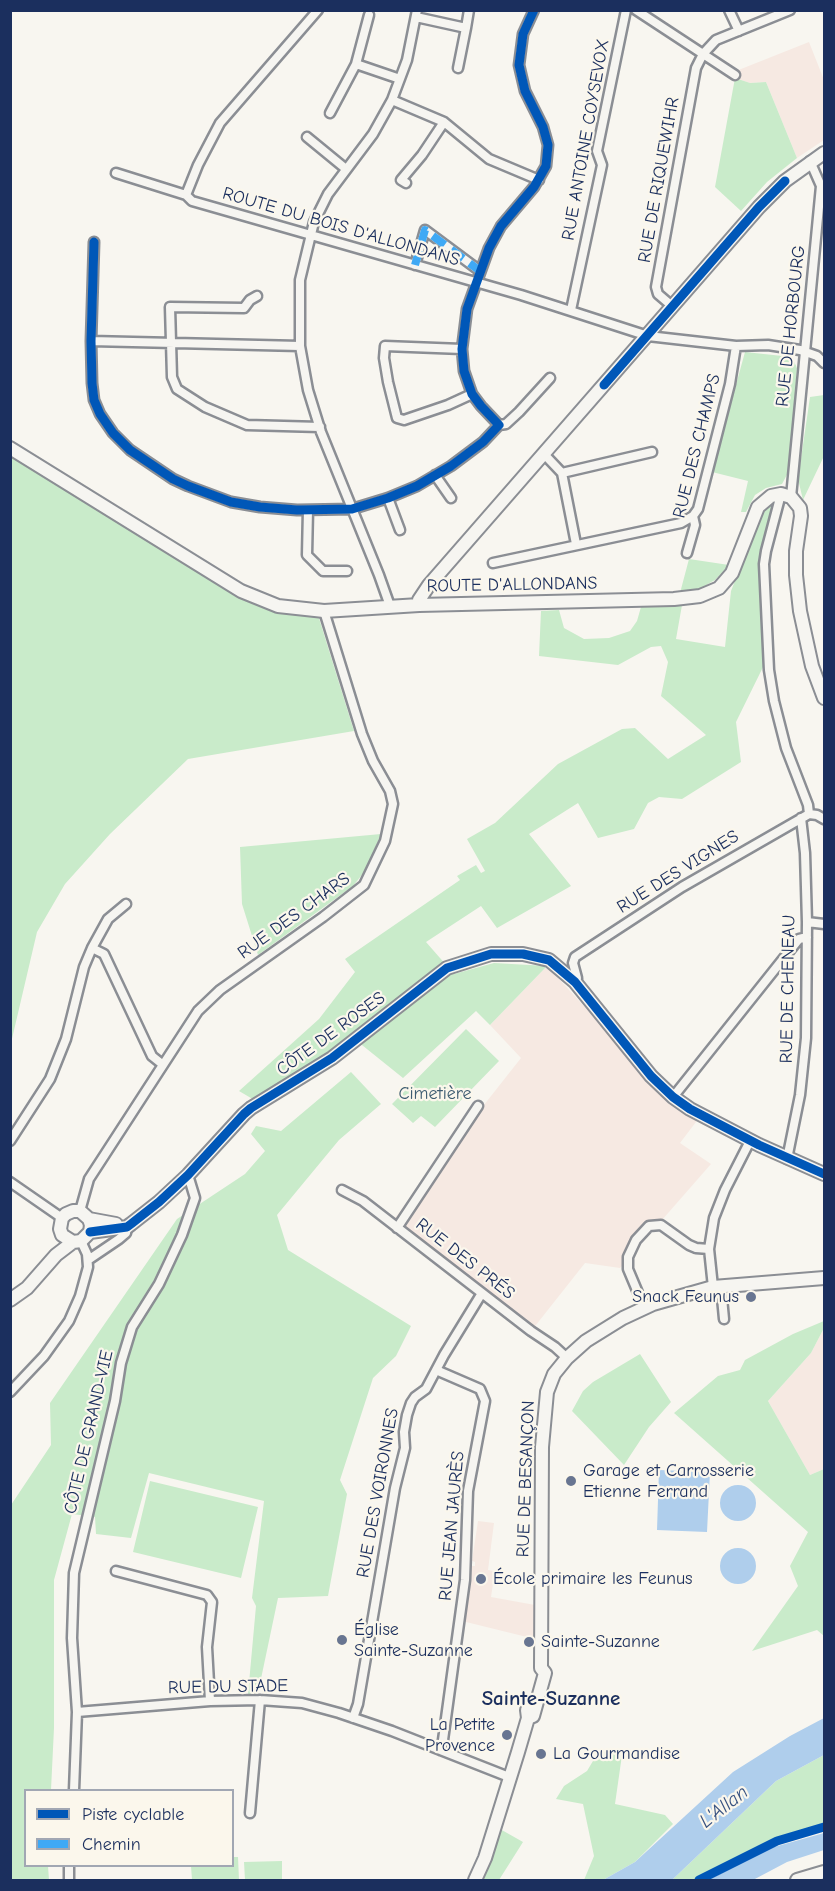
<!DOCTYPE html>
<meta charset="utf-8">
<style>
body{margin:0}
#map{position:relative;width:835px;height:1891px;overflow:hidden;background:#f8f6f0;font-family:"Comic Neue",sans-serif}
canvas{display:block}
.frame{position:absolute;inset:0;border:12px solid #1b2f5e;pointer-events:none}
.legend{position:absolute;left:24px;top:1789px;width:210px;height:78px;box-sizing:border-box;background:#fbf7ec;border:2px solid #a1a7b3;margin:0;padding:8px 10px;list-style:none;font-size:18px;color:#1b2f5e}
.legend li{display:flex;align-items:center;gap:12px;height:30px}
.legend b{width:30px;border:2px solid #a1a7b3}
</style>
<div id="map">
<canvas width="835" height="1891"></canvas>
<div class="frame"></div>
<ul class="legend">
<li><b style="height:8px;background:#0057b8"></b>Piste cyclable</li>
<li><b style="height:8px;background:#3fa9f5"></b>Chemin</li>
</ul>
</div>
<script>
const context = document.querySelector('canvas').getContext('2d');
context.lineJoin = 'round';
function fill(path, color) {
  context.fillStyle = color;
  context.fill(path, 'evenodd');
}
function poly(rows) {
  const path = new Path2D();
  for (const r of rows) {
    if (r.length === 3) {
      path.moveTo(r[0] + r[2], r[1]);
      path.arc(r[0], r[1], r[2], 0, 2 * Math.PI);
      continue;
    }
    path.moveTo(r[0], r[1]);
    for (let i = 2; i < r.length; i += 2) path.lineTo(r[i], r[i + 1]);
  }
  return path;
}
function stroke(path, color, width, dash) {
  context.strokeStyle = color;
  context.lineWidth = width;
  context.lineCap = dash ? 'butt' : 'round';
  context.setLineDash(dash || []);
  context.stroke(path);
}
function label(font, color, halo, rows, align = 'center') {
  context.font = font + ' "Comic Neue",sans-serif';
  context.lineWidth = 4.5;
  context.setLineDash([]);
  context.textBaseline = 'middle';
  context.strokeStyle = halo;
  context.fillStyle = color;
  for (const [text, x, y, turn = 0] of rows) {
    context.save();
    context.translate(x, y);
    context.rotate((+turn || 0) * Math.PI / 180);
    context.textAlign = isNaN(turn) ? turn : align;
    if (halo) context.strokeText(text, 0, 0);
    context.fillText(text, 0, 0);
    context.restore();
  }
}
fill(poly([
 [809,42,824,80,824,140,797,158,766,82,750,83,735,78,736,71],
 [547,966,672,1102,699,1118,680,1143,711,1164,620,1268,585,1263,532,1330,394,1219,521,1058,490,1025],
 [824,1328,824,1469,810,1475,768,1401,811,1353],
 [478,1521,494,1523,488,1570,495,1571,491,1597,535,1605,535,1639,462,1621,471,1566,475,1566,475,1562,472,1561]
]), '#f6e9e2');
fill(poly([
 [735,78,750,83,766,82,797,158,767,182,741,211,715,187],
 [745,352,792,357,797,368,789,471,782,484,766,488,755,495,746,512,741,512,748,481,712,472],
 [824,395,824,456,803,500,798,479,810,397],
 [11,455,244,598,318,615,354,731,188,759,110,834,65,884,37,932,11,1043],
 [775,500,759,561,765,663,736,722,741,762,682,799,659,797,648,803,634,829,598,838,578,803,529,834,571,886,497,928,481,906,426,942,454,974,494,963,547,966,490,1025,476,1011,403,1078,352,1037,256,1101,239,1091,319,1019,355,972,345,959,460,880,457,876,476,865,481,873,485,871,467,839,495,823,558,764,622,729,635,728,668,759,706,735,661,696,668,662,661,646,651,647,618,665,539,656,541,611,559,610,564,628,584,639,609,638,630,631,637,621,641,607,682,605,676,639,725,647,731,591,763,510],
 [689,559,729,565,715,580,699,589,680,593],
 [381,834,365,871,353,886,258,955,242,904,240,847],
 [466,1029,499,1061,435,1127,421,1116,413,1123,392,1104],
 [351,1072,381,1104,339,1140,277,1215,288,1250,411,1326,396,1356,373,1378,340,1480,347,1494,328,1596,278,1598,258,1693,248,1694,256,1606,252,1598,264,1501,149,1473,131,1538,96,1534,95,1517,72,1514,54,1580,54,1728,51,1790,26,1790,26,1866,48,1866,49,1880,11,1880,11,1505,51,1445,50,1403,177,1219,245,1174,265,1151,251,1134,256,1126,281,1131],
 [824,1321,824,1328,811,1353,768,1401,810,1475,824,1469,824,1636,817,1630,752,1651,798,1586,790,1566,808,1532,674,1413,718,1376,740,1370,745,1360,793,1334],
 [640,1354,671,1402,649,1427,624,1465,572,1411,583,1391,593,1382],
 [150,1481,258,1507,241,1578,133,1552],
 [599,1751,622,1755,615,1804,665,1815,673,1824,635,1862,603,1880,584,1880,594,1856,583,1804,556,1799,564,1786,587,1771],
 [824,1755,824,1823,779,1837,693,1880,672,1880,776,1781],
 [500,1829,523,1842,499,1880,480,1880],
 [233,1857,238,1857,239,1880,192,1880,191,1866,232,1866],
 [282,1861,282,1880,245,1880,244,1862]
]), '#c9ebca');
fill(poly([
 [659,1470,710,1472,707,1532,657,1530],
 [738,1503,18],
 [738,1566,18],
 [824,1718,824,1755,776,1781,672,1880,603,1880,635,1862,733,1772,790,1736],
 [824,1833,824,1850,787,1862,753,1880,709,1880,767,1849]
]), '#afceec');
const street = poly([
 [636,10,735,75],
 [729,10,739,31],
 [369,15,356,64,400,79],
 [416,17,466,28,469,10],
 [458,68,466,28],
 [392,100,444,122,489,159,539,180],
 [330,113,356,64],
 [307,137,346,169],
 [116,173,186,195,192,201,521,295,648,336,736,346,768,345,800,350,817,356,824,363],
 [406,183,401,180,422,155,444,122],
 [186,195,198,165,220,123,318,10],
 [94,242,91,341,92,383,94,400,100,414,113,433,130,450,173,479,188,486,231,502,260,507,297,510,352,509,388,498,417,486,451,466,483,442,499,425,481,406,472,394,464,371,462,349,467,309,489,248,501,226,534,187,546,166,548,145,543,127,525,91,519,65,523,34,534,10],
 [415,265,425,230,480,271],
 [257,296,250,300,244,308,170,307,172,377,177,389,205,407,247,425,320,427],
 [672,306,658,294,656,287,696,68,703,54,716,40,790,10],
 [571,310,602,165,597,151,626,10],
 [91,341,300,346],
 [462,349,385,346,384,358,388,382,397,418,404,420,448,405,472,394],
 [499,425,506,424,519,412,550,378],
 [543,453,562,473,576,544],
 [562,473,652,452],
 [435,475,451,498],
 [781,494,766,551,764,564,769,670,774,701,786,748,808,805,809,814],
 [791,497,821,186,810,161],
 [388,498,400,530],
 [308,510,307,555,323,571,347,571],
 [687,553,695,525,693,516,698,509,730,384,736,346],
 [493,563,681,523,693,516],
 [390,606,379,575,321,432,308,390,300,346,300,280,314,222,328,194,373,134,392,100,407,60,417,10],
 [807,922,824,924],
 [92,948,104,954,152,1056,162,1064],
 [575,982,577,978,573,963,575,957,682,887,809,814,817,815,824,819],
 [673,1097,799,939,807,937],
 [10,1141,50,1079,66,1039,84,967,92,948,108,919,126,904],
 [787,1159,800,1095,806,1038,807,922,805,853,801,818],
 [10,1182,62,1218],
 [342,1190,363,1201,531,1331,555,1347,567,1358],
 [80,1211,89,1179,198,1011,220,990,323,917,364,885,385,841,393,804,390,791,373,761,362,734,324,611],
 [397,1228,478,1106],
 [88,1260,119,1239,126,1233,127,1227],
 [713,1287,709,1249,714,1218,725,1190,750,1141],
 [721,1287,724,1319],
 [644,1307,628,1269,628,1257,636,1240,649,1226,661,1225,689,1245,696,1248,709,1249],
 [436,1370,480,1389,485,1401,468,1491,465,1580,443,1740,440,1750],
 [10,1392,44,1356,69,1321,80,1296,88,1267,87,1254,81,1241],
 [116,1571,207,1595,212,1602,207,1647,210,1701],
 [77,1712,210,1701,260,1700,302,1703,339,1713,392,1731,509,1777],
 [353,1718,358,1704,395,1488,405,1448,404,1432,407,1415,411,1403,415,1397,426,1389,444,1355,482,1293],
 [74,1790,77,1712,72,1638,74,1573,115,1401,121,1363,132,1327,159,1284,182,1235,195,1198,188,1175],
 [250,1813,260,1700],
 [69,1880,69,1866]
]);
const secondary = poly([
 [10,448,241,591,278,606,324,611,419,605,674,599,700,596,719,588,732,573,758,507,771,496,781,494,791,497,800,508,801,516,796,551,796,575,800,611,812,666,824,698],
 [419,605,419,600,429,585,759,207,785,181,824,153],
 [89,1219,91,1225,90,1232,81,1241,73,1242,62,1235,60,1229,62,1218,66,1214,73,1211,80,1211,89,1219,116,1224],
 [90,1232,127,1227,131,1224,159,1202,188,1175,244,1114,251,1108,332,1058,447,968,491,954,523,954,549,960,575,982,651,1076,673,1097,690,1109,759,1145,824,1174],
 [10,1300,27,1288,56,1255,73,1242],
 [528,1718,533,1716,545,1673,541,1668,542,1447,547,1392,554,1374,567,1358,586,1341,623,1318,653,1304,713,1287,824,1278],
 [475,1880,485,1858,518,1752,528,1718,527,1710],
 [797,1880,824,1872]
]);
stroke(street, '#8b8e94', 13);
stroke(secondary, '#8b8e94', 16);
stroke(street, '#f6f5f1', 8);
stroke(secondary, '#f6f5f1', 12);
stroke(poly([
 [415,265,425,230,480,271]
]), '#3fa9f5', 8, [15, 8]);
stroke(poly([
 [94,242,91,341,92,383,94,400,100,414,113,433,130,450,173,479,188,486,231,502,260,507,297,510,352,509,388,498,417,486,451,466,483,442,499,425,481,406,472,394,464,371,462,349,467,309,489,248,501,226,534,187,546,166,548,145,543,127,525,91,519,65,523,34,534,10],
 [604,385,759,207,785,181],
 [90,1232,127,1227,131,1224,159,1202,188,1175,244,1114,251,1108,332,1058,447,968,491,954,523,954,549,960,575,982,651,1076,673,1097,690,1109,759,1145,824,1174],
 [699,1880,777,1841,824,1827]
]), '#0057b8', 9);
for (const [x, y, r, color] of [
 [751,1297,6,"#687591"],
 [571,1481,6,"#687591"],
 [481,1579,6,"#687591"],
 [342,1640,6,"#687591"],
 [529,1642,6,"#687591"],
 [507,1735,6,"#687591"],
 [541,1754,6,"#687591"]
]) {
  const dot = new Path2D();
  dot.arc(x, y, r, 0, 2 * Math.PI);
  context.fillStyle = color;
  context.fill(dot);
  stroke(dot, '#fbf7ec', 2);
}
label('18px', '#1b2f5e', '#fbf7ec', [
 ["RUE ANTOINE COYSEVOX",586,140,-80],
 ["RUE DE RIQUEWIHR",659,180,-80],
 ["ROUTE DU BOIS D'ALLONDANS",341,227,16],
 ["RUE DE HORBOURG",791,326,-84],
 ["RUE DES CHAMPS",697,446,-76],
 ["ROUTE D'ALLONDANS",512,585,-1],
 ["RUE DES VIGNES",678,872,-32],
 ["RUE DES CHARS",294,916,-36],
 ["RUE DE CHENEAU",788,989,-89],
 ["CÔTE DE ROSES",331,1034,-36],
 ["RUE DES PRÉS",465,1259,38],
 ["CÔTE DE GRAND-VIE",89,1432,-77],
 ["RUE DE BESANÇON",526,1479,-88],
 ["RUE DES VOIRONNES",378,1493,-80],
 ["RUE JEAN JAURÈS",452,1526,-85],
 ["RUE DU STADE",228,1687,-1]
]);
label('18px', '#3d5c71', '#fbf7ec', [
 ["Cimetière",435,1094]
]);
label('18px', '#1b2f5e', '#fbf7ec', [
 ["Snack Feunus",739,1297,"right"],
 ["Garage et Carrosserie",583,1471],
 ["Etienne Ferrand",583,1492],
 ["École primaire les Feunus",493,1579],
 ["Église",354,1630],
 ["Sainte-Suzanne",354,1651],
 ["Sainte-Suzanne",541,1642],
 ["La Petite",495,1725,"right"],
 ["Provence",495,1746,"right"],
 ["La Gourmandise",553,1754]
], 'left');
label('italic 20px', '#385281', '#fbf7ec', [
 ["L'Allan",724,1807,-38]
]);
label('bold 21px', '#1b2f5e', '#fbf7ec', [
 ["Sainte-Suzanne",551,1699]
]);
</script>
